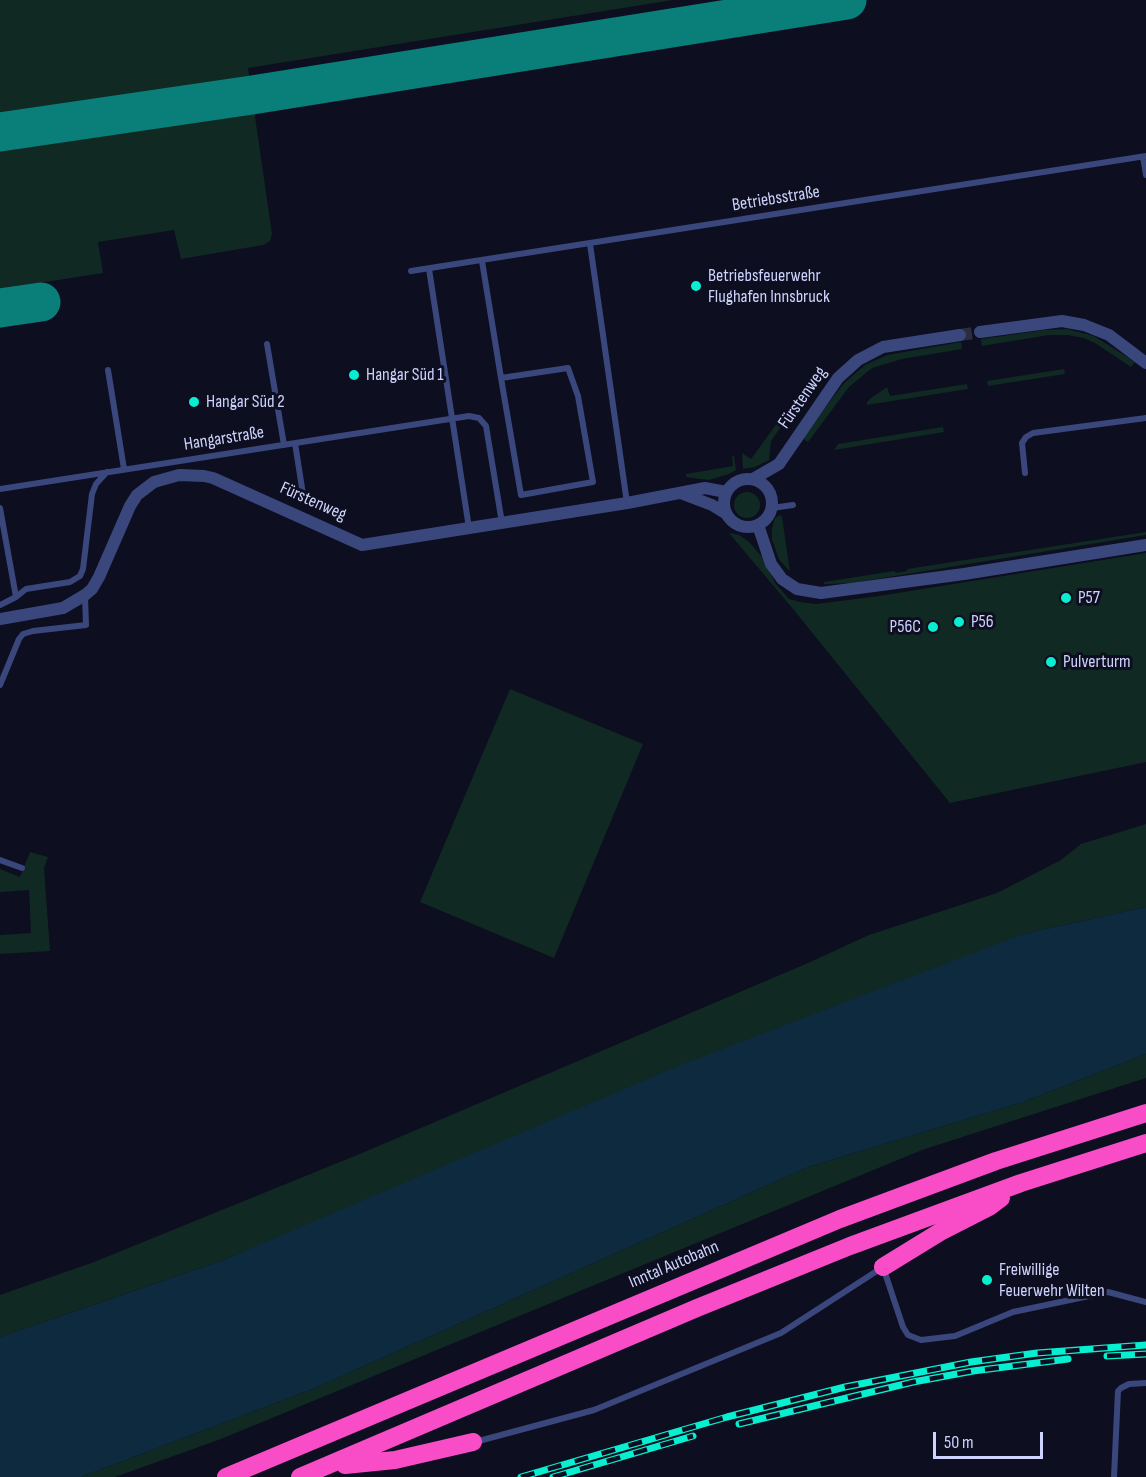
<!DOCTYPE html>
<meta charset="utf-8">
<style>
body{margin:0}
#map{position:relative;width:1146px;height:1477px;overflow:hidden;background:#0d0e1f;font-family:"Sofia Sans Condensed",sans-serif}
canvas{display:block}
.scale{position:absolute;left:933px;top:1432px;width:110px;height:27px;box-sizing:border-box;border:3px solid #cdd3fd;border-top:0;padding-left:8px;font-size:18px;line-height:21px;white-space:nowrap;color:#cdd3fd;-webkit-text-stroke:4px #0d0e1f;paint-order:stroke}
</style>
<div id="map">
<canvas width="1146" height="1477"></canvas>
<div class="scale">50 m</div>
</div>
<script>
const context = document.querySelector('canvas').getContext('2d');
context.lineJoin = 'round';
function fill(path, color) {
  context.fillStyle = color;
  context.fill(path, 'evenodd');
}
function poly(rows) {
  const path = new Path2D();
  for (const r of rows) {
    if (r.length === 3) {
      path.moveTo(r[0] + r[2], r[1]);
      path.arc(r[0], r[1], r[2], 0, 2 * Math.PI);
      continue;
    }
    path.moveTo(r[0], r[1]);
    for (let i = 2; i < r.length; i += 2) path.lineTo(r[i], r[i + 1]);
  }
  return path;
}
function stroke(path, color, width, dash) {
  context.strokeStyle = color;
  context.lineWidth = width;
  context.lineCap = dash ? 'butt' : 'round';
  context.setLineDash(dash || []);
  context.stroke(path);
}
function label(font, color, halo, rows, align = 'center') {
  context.font = font + ' "Sofia Sans Condensed",sans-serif';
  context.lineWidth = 6;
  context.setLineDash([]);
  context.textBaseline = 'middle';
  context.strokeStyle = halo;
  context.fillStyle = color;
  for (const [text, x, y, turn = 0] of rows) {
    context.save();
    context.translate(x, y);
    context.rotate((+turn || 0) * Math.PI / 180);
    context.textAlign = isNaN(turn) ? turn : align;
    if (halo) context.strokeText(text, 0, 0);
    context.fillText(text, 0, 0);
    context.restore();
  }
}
fill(poly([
 [0,0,673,0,248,68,272,234,270,241,263,245,181,259,174,230,98,242,103,273,0,289],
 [1067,329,1094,336,1135,362,1131,367,1095,343,1084,338,1068,335,1049,335,982,346,981,339,1045,330],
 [961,342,962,349,902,359,872,368,849,387,808,442,802,438,844,383,865,365,887,355],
 [1064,369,1065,374,988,386,987,381],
 [967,384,968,389,867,405,867,402,871,398,887,387,890,396],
 [805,385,809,387,771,441,769,460,755,467,743,469,742,453,751,459],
 [943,427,944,432,834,450,838,444],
 [732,456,734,456,736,470,729,474,709,480,686,477,686,474,733,466],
 [747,505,13],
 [780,515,782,517,790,572,779,559,772,540,772,529,775,518],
 [1146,532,1146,535,852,583,828,584,824,584,824,582,894,571,896,573,907,571,907,569],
 [729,533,739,535,749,542,763,558,775,583,789,599,800,602,816,604,879,596,1146,553,1146,762,950,803,793,609],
 [510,689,643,744,554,958,420,902],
 [1146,824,1146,907,1023,934,221,1261,0,1337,0,1295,94,1262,362,1153,808,963,869,935,997,893,1061,860,1081,844],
 [30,852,48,857,44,868,50,951,0,954,0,935,31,933,29,890,0,892,0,869,20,877],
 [1146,1054,1146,1078,922,1150,221,1439,115,1477,81,1477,315,1388,808,1167,1023,1102]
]), '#102922');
fill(poly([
 [1146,907,1146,1054,1023,1102,808,1167,315,1388,81,1477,0,1477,0,1337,221,1261,678,1066,1023,934]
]), '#0d2a3f');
stroke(poly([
 [0,132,252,95,847,0],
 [0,308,41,302]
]), '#0a7e78', 39);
stroke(poly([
 [960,335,980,332]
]), '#2a2c40', 12, [12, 6]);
stroke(poly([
 [1143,157,1146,175],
 [590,244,627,503],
 [482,261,501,378,568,368,578,396,593,482,521,495,501,378],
 [429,269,469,528],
 [411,271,1146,156],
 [267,344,284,445],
 [108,370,124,469],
 [295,443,304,501],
 [1025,473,1022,443,1026,437,1033,433,1146,418],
 [0,489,469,416,479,418,486,426,502,523],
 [0,508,16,597,26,589,70,582,80,576,83,569,92,494,96,484,107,472],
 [772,508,793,505],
 [0,605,16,597],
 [0,685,19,639,23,634,33,631,86,625,85,596],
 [0,860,22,868],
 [475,1442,594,1410,781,1333,883,1267,903,1327,908,1335,921,1340,955,1336,1013,1312,1108,1292,1146,1302],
 [1114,1477,1118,1391,1121,1388,1129,1384,1146,1383]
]), '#3a477d', 6);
stroke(poly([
 [980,332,1062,321,1084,325,1109,335,1146,363],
 [748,503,24],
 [753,479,779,464,838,378,858,360,883,347,960,335],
 [683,494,712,505,725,513],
 [758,525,771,564,782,579,797,589,821,593,964,574,1146,545],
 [0,619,63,608,85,595,92,589,99,577,130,506,137,495,154,482,179,475,204,476,213,478,362,545,627,503,705,488,726,492]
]), '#3a477d', 12);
stroke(poly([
 [883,1267,940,1232,989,1207,1001,1198],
 [345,1465,395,1460,473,1442],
 [226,1477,840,1219,996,1161,1146,1113],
 [300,1477,697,1308,850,1246,1021,1183,1146,1143]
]), '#f94cc7', 18);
const rail = poly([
 [1107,1356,1146,1354],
 [739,1424,913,1382,973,1371,1068,1359],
 [521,1477,727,1417,845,1387,971,1362,1037,1353,1146,1345],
 [553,1477,693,1436]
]);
stroke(rail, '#08eed0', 7);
stroke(rail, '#0d0e1f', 4.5, [14]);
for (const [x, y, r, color] of [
 [696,286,6,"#08eed0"],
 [354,375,6,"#08eed0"],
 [194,402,6,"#08eed0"],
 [1066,598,6,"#08eed0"],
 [959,622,6,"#08eed0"],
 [933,627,6,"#08eed0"],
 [1051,662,6,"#08eed0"],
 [987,1280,6,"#08eed0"]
]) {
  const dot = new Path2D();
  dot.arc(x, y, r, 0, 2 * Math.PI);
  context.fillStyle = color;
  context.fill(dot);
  stroke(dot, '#0d0e1f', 2);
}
label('18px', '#cdd3fd', '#0d0e1f', [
 ["Betriebsstraße",776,199,-9],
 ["Fürstenweg",803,398,-55],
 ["Hangarstraße",224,439,-9],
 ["Fürstenweg",313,502,24],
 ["Inntal Autobahn",674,1265,-23]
]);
label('18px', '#cdd3fd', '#0d0e1f', [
 ["Betriebsfeuerwehr",708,276],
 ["Flughafen Innsbruck",708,297],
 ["Hangar Süd 1",366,375],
 ["Hangar Süd 2",206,402],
 ["P57",1078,598],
 ["P56",971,622],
 ["P56C",921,627,"right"],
 ["Pulverturm",1063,662],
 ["Freiwillige",999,1270],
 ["Feuerwehr Wilten",999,1291]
], 'left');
</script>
